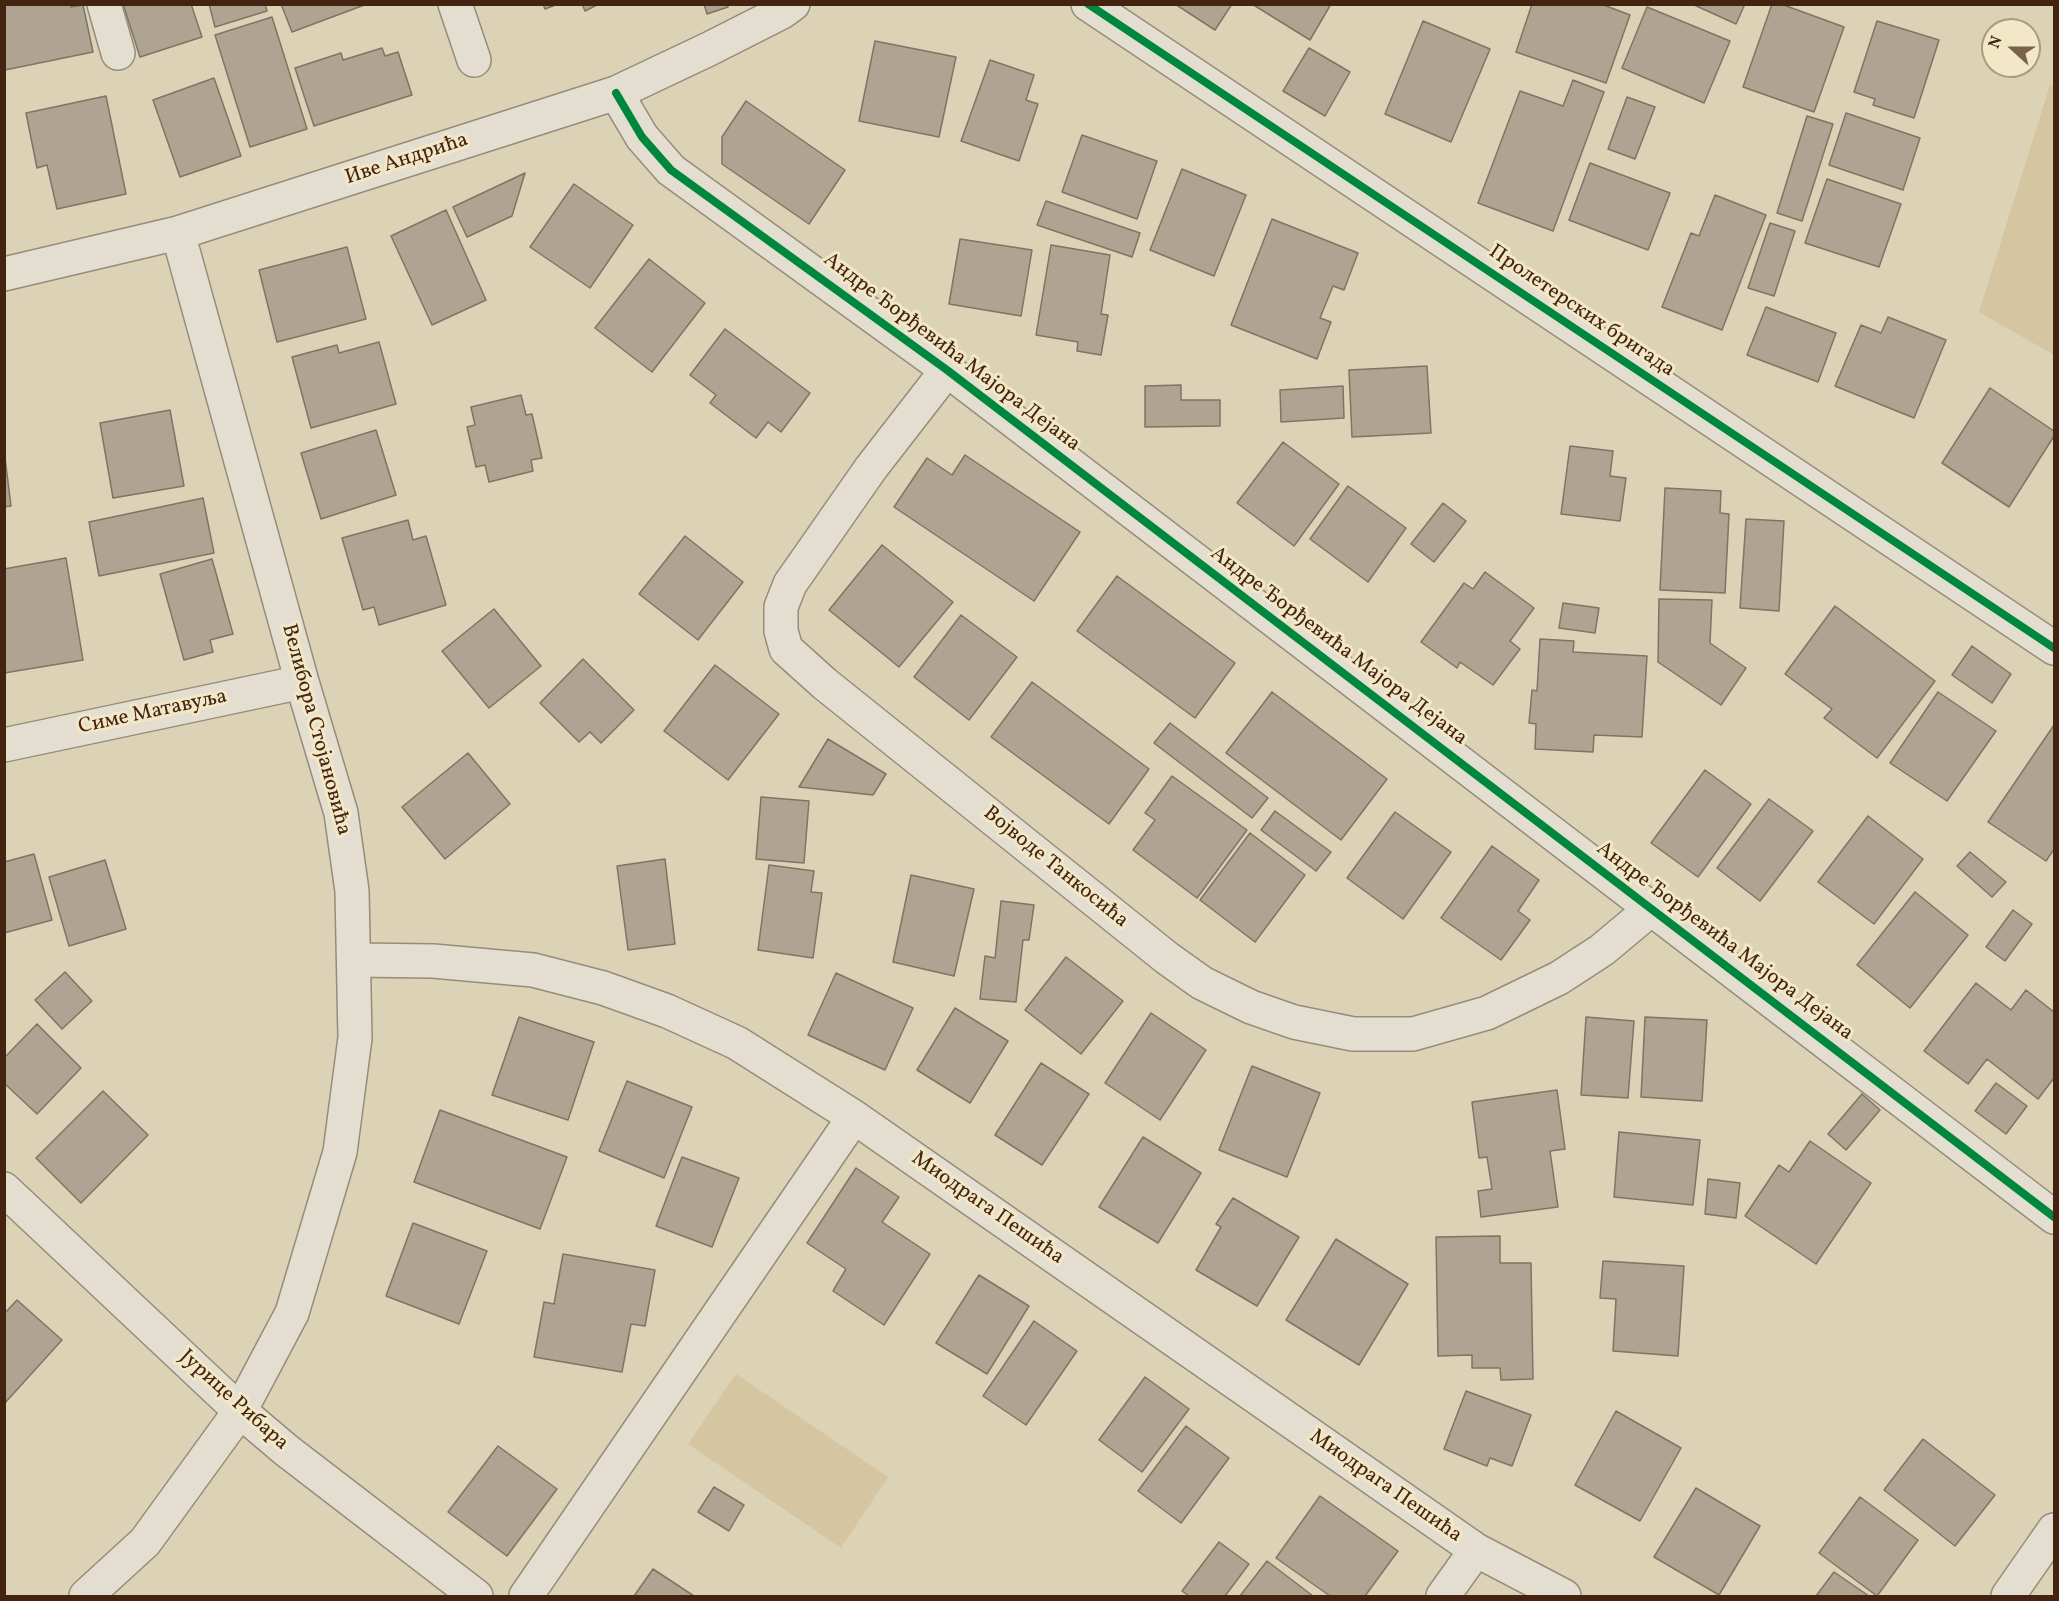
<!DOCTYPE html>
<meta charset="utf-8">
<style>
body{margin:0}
#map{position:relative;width:2059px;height:1601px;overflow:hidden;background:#dcd2b6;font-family:Vollkorn,serif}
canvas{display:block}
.frame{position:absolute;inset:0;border:6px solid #442411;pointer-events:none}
.north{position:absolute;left:1981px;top:18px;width:60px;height:60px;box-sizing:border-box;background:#f2e7c6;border:2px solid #ac997e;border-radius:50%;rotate:291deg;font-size:16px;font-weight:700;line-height:24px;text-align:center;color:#442411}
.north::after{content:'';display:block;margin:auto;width:21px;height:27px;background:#79614b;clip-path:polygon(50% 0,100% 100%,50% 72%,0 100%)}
</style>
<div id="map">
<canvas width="2059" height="1601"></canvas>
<div class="frame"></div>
<div class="north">N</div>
</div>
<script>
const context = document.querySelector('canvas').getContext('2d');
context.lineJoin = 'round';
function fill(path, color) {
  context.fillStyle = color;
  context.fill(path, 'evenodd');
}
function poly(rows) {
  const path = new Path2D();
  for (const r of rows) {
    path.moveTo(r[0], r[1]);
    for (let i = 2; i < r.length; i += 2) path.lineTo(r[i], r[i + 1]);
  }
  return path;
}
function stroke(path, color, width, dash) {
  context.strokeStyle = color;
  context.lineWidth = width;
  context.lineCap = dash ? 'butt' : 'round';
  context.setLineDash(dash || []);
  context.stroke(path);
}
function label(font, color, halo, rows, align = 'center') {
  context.font = font + ' Vollkorn,serif';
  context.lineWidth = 6;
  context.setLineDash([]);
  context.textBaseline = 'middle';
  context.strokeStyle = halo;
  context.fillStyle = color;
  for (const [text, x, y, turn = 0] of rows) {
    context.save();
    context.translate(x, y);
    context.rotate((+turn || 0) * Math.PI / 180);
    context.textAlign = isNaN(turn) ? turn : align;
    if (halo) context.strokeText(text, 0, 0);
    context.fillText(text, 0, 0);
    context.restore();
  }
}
fill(poly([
 [2050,85,2054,87,2054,355,1979,312],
 [736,1374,888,1477,841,1548,688,1444]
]), '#d5c5a0');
const building = poly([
 [4,4,70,4,71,7,83,5,93,52,5,70,4,4],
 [123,4,191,4,202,37,140,57,123,4],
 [209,4,265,4,267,11,215,27,209,4],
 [281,4,367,4,292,32,281,4],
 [543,4,558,4,545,9,543,4],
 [582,4,599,4,585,11,582,4],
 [704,4,727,4,728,7,707,14,704,4],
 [1175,4,1232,4,1215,30,1175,4],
 [1252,4,1331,4,1310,40,1252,4],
 [1532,4,1601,4,1630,15,1606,83,1516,52,1532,4],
 [1692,4,1745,4,1736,24,1692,4],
 [1772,4,1781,4,1844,27,1814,112,1743,87,1772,4],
 [1647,7,1730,41,1704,103,1622,68,1647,7],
 [272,17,307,129,250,147,215,35,272,17],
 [1423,21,1490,49,1451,142,1385,114,1423,21],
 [1877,21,1939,40,1914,118,1873,105,1875,99,1854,92,1877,21],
 [875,41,956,57,939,137,859,121,875,41],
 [382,48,385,56,398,52,412,95,314,126,295,68,341,53,343,60,382,48],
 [1309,48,1350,72,1325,116,1283,91,1309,48],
 [990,60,1034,75,1026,100,1038,104,1019,161,961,141,990,60],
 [214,78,241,156,180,177,153,100,214,78],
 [1573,80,1604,92,1553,231,1478,203,1520,91,1563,106,1573,80],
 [106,96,126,194,57,209,47,165,37,168,26,113,106,96],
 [1627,97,1655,107,1635,159,1608,149,1627,97],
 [746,101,845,170,809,224,722,164,722,137,746,101],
 [1846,113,1920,138,1903,190,1829,165,1846,113],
 [1807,116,1833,124,1802,221,1777,213,1807,116],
 [1082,135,1157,161,1137,219,1062,192,1082,135],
 [1590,163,1670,193,1648,250,1569,220,1590,163],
 [1182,169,1246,195,1214,276,1150,250,1182,169],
 [525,173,512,216,467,237,453,207,525,173],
 [1827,179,1901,204,1879,267,1805,243,1827,179],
 [574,184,633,225,590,288,530,247,574,184],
 [1715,195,1766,215,1722,330,1662,307,1691,233,1699,236,1715,195],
 [1046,201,1140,233,1132,257,1037,225,1046,201],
 [446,210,486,300,432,325,391,236,446,210],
 [1272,219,1358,253,1344,290,1333,286,1320,318,1331,322,1317,359,1231,325,1272,219],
 [1770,223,1795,231,1774,296,1748,288,1770,223],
 [960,239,1032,250,1021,316,949,304,960,239],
 [1051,245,1110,255,1101,314,1108,315,1101,355,1077,351,1078,342,1036,335,1051,245],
 [347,247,366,319,277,342,259,270,347,247],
 [649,259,705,303,652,372,595,328,649,259],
 [1766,307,1836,333,1818,382,1747,355,1766,307],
 [1888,317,1946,340,1914,418,1835,386,1861,325,1881,333,1888,317],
 [725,329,810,393,781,432,768,422,756,438,710,403,716,395,690,375,725,329],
 [379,342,396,404,311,428,292,357,337,345,339,353,379,342],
 [1427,366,1431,433,1352,437,1349,370,1427,366],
 [1181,385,1181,400,1220,400,1220,426,1145,427,1145,386,1181,385],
 [1343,386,1344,418,1281,422,1280,390,1343,386],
 [1990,388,2054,431,2054,436,2009,507,1942,463,1990,388],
 [521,395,526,415,532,414,542,458,531,460,533,471,489,482,485,465,476,467,467,427,475,425,471,407,521,395],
 [170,410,184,486,113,498,100,423,170,410],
 [376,430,396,495,321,519,301,453,376,430],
 [1283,442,1339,484,1294,546,1237,503,1283,442],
 [1570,446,1613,451,1610,476,1626,478,1620,521,1561,514,1570,446],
 [4,450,11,506,4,507,4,450],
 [965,455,1080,532,1034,601,894,507,927,458,952,475,965,455],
 [1348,486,1406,528,1368,582,1310,539,1348,486],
 [1665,488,1721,491,1720,513,1729,514,1725,593,1660,590,1665,488],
 [203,498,214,553,99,576,89,522,203,498],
 [1443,503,1466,521,1434,562,1411,544,1443,503],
 [1746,519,1784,521,1779,611,1740,608,1746,519],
 [408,520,413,540,426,536,446,605,379,625,374,607,363,610,342,538,408,520],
 [685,536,743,582,698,640,639,594,685,536],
 [882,545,953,602,899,667,829,610,882,545],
 [66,558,83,660,4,673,4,569,66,558],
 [212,559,233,634,210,640,213,652,184,660,160,574,212,559],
 [1485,572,1534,608,1510,641,1520,649,1493,685,1460,662,1457,668,1421,642,1464,583,1473,589,1485,572],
 [1117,576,1235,663,1195,718,1077,631,1117,576],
 [1659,599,1712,600,1710,643,1746,668,1721,705,1658,662,1659,599],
 [1563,603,1599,608,1595,633,1559,628,1563,603],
 [1835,606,1935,681,1877,758,1824,718,1832,709,1785,674,1835,606],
 [494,609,541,666,489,708,442,651,494,609],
 [961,615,1017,657,969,720,914,677,961,615],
 [1540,639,1574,641,1573,652,1647,656,1642,737,1594,735,1593,752,1535,749,1536,724,1529,723,1532,690,1537,691,1540,639],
 [1972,646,2011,674,1992,703,1952,675,1972,646],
 [583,659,634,710,601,743,590,732,579,742,540,703,583,659],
 [715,665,779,714,728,780,664,731,715,665],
 [1032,682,1149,769,1109,824,991,737,1032,682],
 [1272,692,1387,779,1341,840,1226,753,1272,692],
 [1938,692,1996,731,1947,801,1890,763,1938,692],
 [1170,723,1268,798,1252,818,1154,743,1170,723],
 [2054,725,2054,849,2046,861,1988,822,2054,725],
 [828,739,886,774,873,795,799,787,828,739],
 [468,753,510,804,445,859,402,807,468,753],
 [1705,770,1751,804,1698,877,1651,843,1705,770],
 [1172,776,1247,830,1197,898,1133,850,1155,820,1145,813,1172,776],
 [761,797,809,801,804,863,756,859,761,797],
 [1769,799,1813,831,1760,901,1717,868,1769,799],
 [1275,811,1331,852,1316,871,1261,830,1275,811],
 [1395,812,1451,852,1403,919,1347,878,1395,812],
 [1868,816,1923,859,1874,924,1818,882,1868,816],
 [1250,833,1305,875,1255,942,1200,900,1250,833],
 [1492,846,1539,880,1518,911,1530,920,1501,960,1441,918,1492,846],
 [1970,852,2006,882,1992,897,1957,866,1970,852],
 [34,854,52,920,4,933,4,862,34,854],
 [665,859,675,944,628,950,617,866,665,859],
 [105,860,126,929,69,946,49,877,105,860],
 [769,865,814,871,811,892,822,893,813,958,758,950,769,865],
 [911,875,974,889,954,976,893,962,911,875],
 [1915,892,1968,935,1910,1008,1857,965,1915,892],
 [1001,901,1034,905,1029,940,1023,940,1016,1002,980,999,985,956,995,958,1001,901],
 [2013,910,2032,924,2005,961,1986,947,2013,910],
 [1066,957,1123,1001,1081,1054,1025,1010,1066,957],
 [65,972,92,1001,62,1029,35,1000,65,972],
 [836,973,913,1008,885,1070,808,1035,836,973],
 [1976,983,2011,1010,2026,990,2054,1012,2054,1078,2038,1099,1987,1059,1968,1084,1924,1051,1976,983],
 [955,1008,1008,1041,970,1103,917,1070,955,1008],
 [1151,1013,1206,1050,1160,1120,1105,1083,1151,1013],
 [519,1017,594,1042,568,1120,492,1095,519,1017],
 [1586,1017,1634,1021,1628,1098,1581,1095,1586,1017],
 [1645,1017,1707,1020,1702,1101,1641,1097,1645,1017],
 [37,1024,81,1068,37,1114,4,1083,4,1058,37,1024],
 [1041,1063,1089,1094,1042,1165,995,1135,1041,1063],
 [1252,1066,1320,1093,1287,1177,1219,1150,1252,1066],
 [627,1081,692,1107,664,1178,599,1151,627,1081],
 [1996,1083,2027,1106,2006,1134,1975,1111,1996,1083],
 [1557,1090,1565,1149,1550,1151,1558,1207,1481,1217,1478,1191,1492,1189,1487,1157,1479,1158,1472,1102,1557,1090],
 [103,1091,148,1135,81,1203,36,1158,103,1091],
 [1862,1094,1880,1110,1846,1150,1828,1134,1862,1094],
 [440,1110,567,1157,540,1229,414,1182,440,1110],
 [1619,1132,1700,1140,1693,1205,1614,1197,1619,1132],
 [1143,1137,1201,1173,1158,1243,1099,1207,1143,1137],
 [1810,1141,1871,1183,1816,1264,1745,1216,1779,1165,1789,1172,1810,1141],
 [682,1157,739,1178,712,1247,656,1226,682,1157],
 [856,1168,899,1197,882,1222,930,1254,884,1325,833,1291,846,1269,807,1243,856,1168],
 [1708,1179,1740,1183,1736,1218,1705,1214,1708,1179],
 [1233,1198,1299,1237,1257,1306,1196,1270,1221,1227,1216,1224,1233,1198],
 [413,1223,487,1251,459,1324,386,1296,413,1223],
 [1500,1236,1500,1263,1531,1263,1533,1379,1501,1380,1500,1368,1472,1368,1472,1355,1438,1356,1436,1237,1500,1236],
 [1336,1239,1408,1284,1359,1365,1286,1320,1336,1239],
 [563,1254,655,1270,645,1326,631,1324,622,1372,534,1357,544,1302,554,1304,563,1254],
 [1603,1261,1684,1266,1678,1356,1613,1351,1616,1299,1600,1298,1603,1261],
 [979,1275,1029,1306,987,1374,936,1343,979,1275],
 [17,1300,62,1340,4,1404,4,1314,17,1300],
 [1034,1321,1077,1351,1026,1425,983,1396,1034,1321],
 [1145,1377,1189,1409,1142,1472,1099,1440,1145,1377],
 [1466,1391,1531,1415,1512,1466,1490,1458,1487,1466,1444,1449,1466,1391],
 [1616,1411,1681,1448,1640,1521,1575,1485,1616,1411],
 [1186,1426,1229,1458,1181,1523,1138,1491,1186,1426],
 [1923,1439,1995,1495,1955,1546,1884,1490,1923,1439],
 [498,1446,557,1489,507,1556,448,1512,498,1446],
 [714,1487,744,1505,729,1531,698,1512,714,1487],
 [1696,1488,1760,1526,1719,1595,1654,1557,1696,1488],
 [1320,1496,1398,1551,1365,1596,1330,1596,1276,1558,1320,1496],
 [1860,1497,1918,1540,1877,1596,1819,1553,1860,1497],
 [1219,1542,1249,1564,1225,1596,1189,1596,1182,1591,1219,1542],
 [1267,1561,1313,1596,1240,1596,1267,1561],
 [653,1569,694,1596,634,1596,653,1569],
 [1834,1572,1869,1596,1816,1596,1834,1572]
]);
fill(building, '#aea491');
stroke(building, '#7f7465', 1.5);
const minor = poly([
 [104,4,118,53],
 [455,4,474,60],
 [1088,4,2054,648],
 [616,93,642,137,671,170,947,370,2054,1217],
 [4,274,178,233,616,93,709,49,782,12,793,4],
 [947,370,871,468,790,584,781,607,781,631,786,649,825,684,1167,958,1202,983,1251,1007,1294,1022,1353,1034,1413,1034,1487,1013,1559,978,1602,950,1651,909],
 [4,745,302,682],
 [354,960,433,961,533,970,603,988,667,1011,737,1043,854,1117,1476,1550,1564,1596],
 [4,1189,240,1411,286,1450,476,1596],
 [86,1596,145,1542,240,1411,292,1313,340,1152,355,1038,352,891,341,813,302,682,178,233],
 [526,1596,854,1117],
 [1443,1596,1476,1550],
 [2008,1596,2054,1530]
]);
stroke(minor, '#968c7a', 36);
stroke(minor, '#e3ded0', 33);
stroke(poly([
 [1088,4,2054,648],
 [616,93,642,137,671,170,947,370,2054,1217]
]), '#00873e', 8);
label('21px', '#442411', '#f2e7c6', [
 ["Иве Андрића",407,160,-18],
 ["Пролетерских бригада",1581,312,34],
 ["Андре Ђорђевића Мајора Дејана",951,353,37],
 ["Андре Ђорђевића Мајора Дејана",1338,647,37],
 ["Симе Матавуља",153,713,-12],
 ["Велибора Стојановића",315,730,75],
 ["Војводе Танкосића",1055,868,39],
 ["Андре Ђорђевића Мајора Дејана",1724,942,37],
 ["Миодрага Пешића",987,1209,35],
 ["Јурице Рибара",233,1401,42],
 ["Миодрага Пешића",1385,1487,35]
]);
</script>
